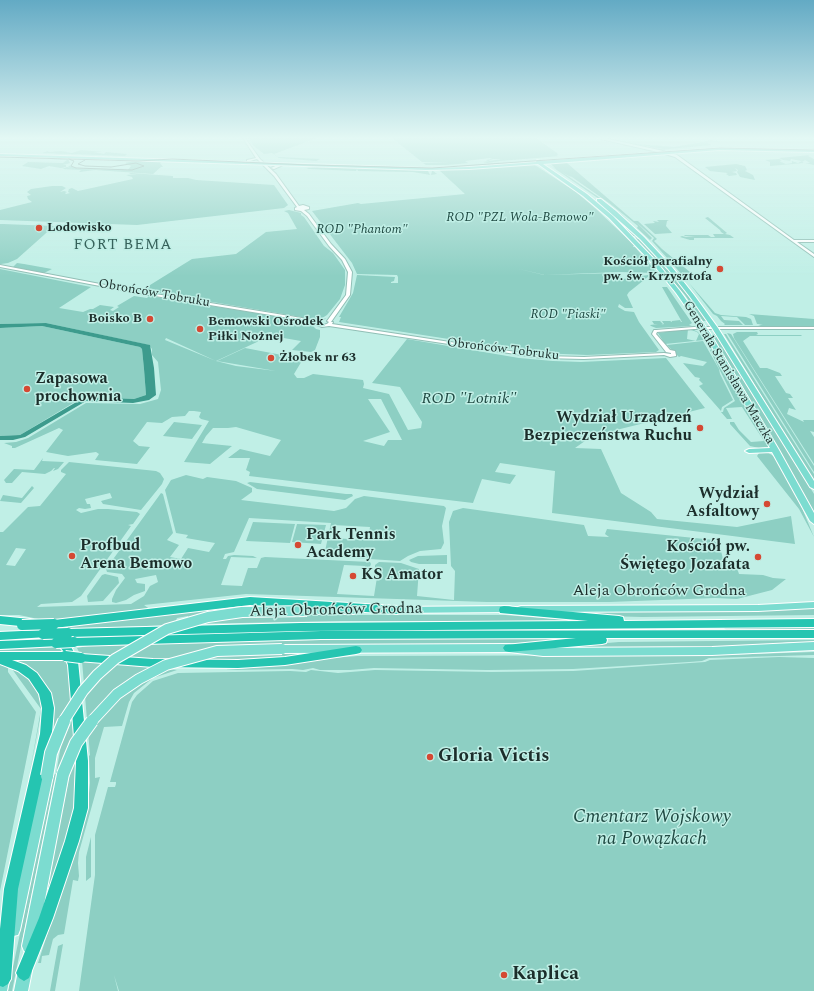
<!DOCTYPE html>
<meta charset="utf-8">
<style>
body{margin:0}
canvas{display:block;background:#c0efe6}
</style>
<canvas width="814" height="991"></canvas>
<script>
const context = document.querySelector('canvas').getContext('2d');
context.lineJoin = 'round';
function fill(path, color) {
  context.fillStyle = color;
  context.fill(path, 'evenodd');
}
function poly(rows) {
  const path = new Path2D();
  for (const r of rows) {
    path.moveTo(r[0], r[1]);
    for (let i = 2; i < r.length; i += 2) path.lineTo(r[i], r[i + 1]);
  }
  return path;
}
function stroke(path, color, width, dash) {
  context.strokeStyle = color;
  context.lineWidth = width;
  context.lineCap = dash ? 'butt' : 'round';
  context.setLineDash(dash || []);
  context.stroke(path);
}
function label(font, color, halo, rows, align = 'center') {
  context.font = font + ' Spectral,serif';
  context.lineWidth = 3;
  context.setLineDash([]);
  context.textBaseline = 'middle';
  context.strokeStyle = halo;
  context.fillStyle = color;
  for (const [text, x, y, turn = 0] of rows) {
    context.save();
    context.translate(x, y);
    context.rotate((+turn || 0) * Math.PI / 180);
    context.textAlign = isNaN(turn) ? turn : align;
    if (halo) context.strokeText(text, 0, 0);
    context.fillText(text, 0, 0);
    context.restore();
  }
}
fill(poly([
 [248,138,317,138,274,154,278,157,320,159,316,161,279,158,272,153,264,154,255,147],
 [392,138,536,138,557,153,558,155,556,156,560,156,500,161,487,163,483,162,502,159,493,159,488,161,486,160,492,159,490,158,465,161,468,163,481,162,446,165,426,165,423,163,449,162,422,162],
 [712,140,721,142,707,142,711,145,659,150,654,149,662,149,636,144,675,147],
 [81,150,104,152,94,152,104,154,106,152,127,154,125,156,42,153,48,151,49,152,61,151,72,153],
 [810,155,808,156,814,159,814,165,805,163,810,163,805,160,802,162,804,163,770,166,770,162,765,160,779,159,782,160,780,161,781,162,786,164,792,163,792,161,798,163,802,161,791,159,790,161,783,160,779,158],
 [50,159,68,159,70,160,72,160,74,162,68,159,70,163,63,165,66,165,66,167,61,168,49,166,41,169,22,166,28,162,63,163,67,160],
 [137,160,137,161,140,160,162,161,160,163,163,167,161,167,153,174,95,170,79,172,81,170,62,169,67,167,72,169,68,167,73,163,70,166,78,169,128,170,131,166,125,163],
 [570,162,567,163,634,221,638,221,657,239,654,241,662,249,696,277,684,277,652,241,654,238,636,222,652,238,650,240,637,228,638,226,609,203,572,177,569,176,577,181,562,172,603,200,632,223,602,201,548,164,556,169,551,164],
 [533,164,537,164,535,165,576,192,595,208,634,245,633,247,635,247,657,273,620,272,544,275,515,268,545,275,617,273,623,279,648,275,649,276,629,292,627,295,633,308,625,308,619,304,618,307,625,311,634,312,639,322,659,350,656,352,587,355,539,353,339,322,341,317,339,317,353,293,357,275,395,277,394,281,391,282,391,283,398,283,398,277,397,275,357,274,352,263,312,211,358,203,361,204,465,194,439,170],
 [736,164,745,166,747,170,745,171,753,175,755,180,740,177,737,172,738,170,735,168,737,171,732,172,736,173,737,175,729,176,726,174,728,173,710,171,705,167],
 [544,165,610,210,640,238,637,238,638,239,641,239,664,264,708,321,703,321,685,295,634,237,638,239,635,236,633,236,612,216],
 [317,167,432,170,437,174,431,175,432,171,428,171,430,175,425,174,413,172,358,171,357,169,356,171,309,169,306,168],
 [131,173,173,176,173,178,188,178,196,180,274,185,288,205,284,208,137,225,0,220,0,210,32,202,28,199,27,196,31,195,27,192,31,189,52,186,62,186,66,188,60,192,64,191,67,192,65,193,66,194,70,193,68,192,69,189,72,188,78,191,133,179,132,177,126,175,138,174,129,174],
 [289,210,301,213,301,215,304,217,324,246,333,253,345,270,345,285,340,299,327,315,319,320,326,318,324,320,318,320,299,318,307,318,142,290,192,259,236,254,266,232,297,229,288,213,284,211],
 [708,217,727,233,725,234,730,235,734,238,694,238,694,240,690,240,680,237,682,236,686,237,695,237,685,236,684,235,708,235,711,237,715,237,713,234,724,234,721,232,720,230,705,218],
 [657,220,669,220,667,221,666,226,672,233,655,234,644,224,655,223,653,221,659,222],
 [0,224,3,224,54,226,17,259,8,263,1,264,0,264],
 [17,263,24,264,52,269,44,273,13,267],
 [0,269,91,287,59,308,83,312,90,309,93,309,100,305,114,307,110,310,113,311,119,307,117,306,134,296,147,298,149,296,299,320,298,323,312,325,316,329,320,330,320,337,315,350,311,352,292,350,301,341,272,336,272,332,269,332,257,342,216,361,166,338,165,340,216,361,236,366,276,371,217,361,245,348,303,359,294,374,297,378,304,378,313,374,363,380,364,384,363,388,389,394,408,430,421,428,422,422,400,387,372,383,407,339,519,358,553,361,581,362,666,358,705,408,592,436,575,448,601,449,621,493,651,512,657,519,737,527,791,516,795,544,552,513,555,471,500,463,495,472,516,475,510,484,482,479,473,503,249,476,250,472,246,470,250,458,228,458,240,449,270,456,281,440,236,427,228,428,213,428,206,436,202,443,232,446,210,464,184,462,209,421,201,419,199,417,201,412,194,411,189,411,185,416,172,417,162,423,147,422,133,441,139,446,150,447,137,464,95,460,99,454,96,452,68,456,46,452,63,430,59,428,15,448,12,448,12,446,4,443,16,442,28,438,86,403,140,404,158,399,161,390,158,362,152,355,152,349,149,345,46,323,0,324],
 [368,399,381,399,402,440,388,440,384,446,363,441,390,432],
 [689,283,715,313,721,315,746,317,751,319,753,325,745,325,737,317,721,316,724,320,739,321,743,325,724,325,725,324,721,321,717,316,713,314],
 [662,287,667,287,692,323,689,325,692,326,656,328,651,326,650,325,658,324,654,324,652,321,660,321,663,324,661,325,664,324,662,321,670,321,672,322,672,321,680,320,681,322,675,322,682,322],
 [749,314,814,319,814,327,761,326,758,325,763,324,757,324,754,316],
 [42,326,140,347,142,349,144,369,146,395,134,399,83,397,20,435,0,436,0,328],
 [688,329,687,339,696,341,699,334,697,332,691,330,694,330,698,332,704,340,665,344,658,333],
 [737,332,757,332,758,334,756,335,801,335,802,336,750,336,743,341,760,368,767,368,780,373,782,376,775,376,786,393,790,394,793,398,788,398,796,410,789,408,787,414,804,422,803,420,814,420,814,432,810,431,814,437,814,464,734,338,733,334],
 [727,333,731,334,814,466,814,472],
 [709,334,715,334,741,374,814,494,814,512],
 [724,334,726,334,729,339,814,474,814,482],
 [703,341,719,369,720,374,733,400,722,407,721,411,699,386,703,384,699,380,700,378,695,377,683,363,703,366,707,362,681,356,679,357,667,345],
 [712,349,768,444,768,447,759,448,750,446,730,424,730,422,734,422,739,430,751,442,764,441,742,407,726,408,732,419,727,419,721,412,723,412,724,408,735,401,710,350],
 [174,422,202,425,192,439,163,436],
 [767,452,775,457,802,508,814,537,799,509,757,456,759,453],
 [43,458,42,461,64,462,58,469,53,471,55,468,54,468,51,471,45,474,22,472,12,483,6,483,4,480,14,469,34,470],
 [69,462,156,471,160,473,164,479,162,484,141,510,103,504,101,501,112,498,110,493,85,499,87,504,90,504,91,508,85,509,79,508,76,510,81,513,98,509,108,509,137,512,140,514,133,524,128,525,131,526,81,596,72,602,41,604,37,607,131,604,144,596,150,586,158,582,156,575,135,579,137,583,145,584,145,591,134,595,126,600,116,603,112,602,112,599,116,590,125,578,122,574,107,572,106,569,161,493,163,494,173,533,167,540,179,545,170,557,181,559,188,548,209,552,215,543,186,538,188,535,176,533,165,490,171,480,186,475,203,479,207,477,236,481,252,488,252,492,241,500,334,511,346,508,355,499,364,496,444,506,446,508,442,526,444,543,441,549,420,551,408,556,400,561,324,556,331,523,249,518,234,552,225,554,223,559,226,559,228,556,234,555,253,556,257,558,231,557,221,585,242,586,248,568,257,568,261,558,265,557,370,562,371,564,369,569,365,569,365,566,344,565,337,594,374,596,378,571,375,570,375,565,379,562,401,563,419,569,417,596,454,600,455,571,451,566,449,522,453,511,463,508,584,525,588,536,609,537,605,534,607,529,714,540,715,542,719,543,725,567,737,568,739,574,763,575,773,578,786,579,772,590,737,599,715,598,609,602,487,602,246,594,144,605,151,610,48,621,19,615,0,615,0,532,3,532,28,507,40,506,66,474,61,472,61,470],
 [333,525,370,527,368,540,330,538],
 [16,548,26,549,15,566,6,565],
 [250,482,346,494,352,494,353,496,345,500,257,489,247,483],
 [32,486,34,488,21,503,0,501,3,495,22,498],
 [253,522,295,524,290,543,246,541],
 [297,524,326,525,321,544,292,542],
 [447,555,447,564,419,564,411,562,409,560,418,556],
 [105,574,118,577,119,583,103,601,88,602,87,596,102,575],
 [271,604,307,615,505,615,579,621,343,621,189,624,188,616,177,618,174,625,64,629,59,626,223,606],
 [814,608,814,615,642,617,604,616,569,612,766,611],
 [814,626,814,629,726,630,724,628],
 [655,628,657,631,72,639,71,636,240,631],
 [365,639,566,639,508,644,282,653,322,653,258,660,160,660,80,654,77,648,88,646,185,643],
 [814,640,814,642,790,642,739,648,559,647,619,642],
 [60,647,64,653,0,654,0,650],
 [814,652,814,655,709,658,702,661,689,662,573,669,487,670,374,668,350,670,320,670,313,668,303,670,292,669,225,670,287,665,331,658,358,656,723,655],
 [779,657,814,658,814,991,119,991,114,975,118,991,79,991,95,875,95,835,108,787,115,787,116,784,116,782,110,782,132,702,137,695,153,681,178,673,290,671,306,672,311,670,338,673,375,670,492,672,573,671,705,662,710,660],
 [8,659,68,660,71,699,59,718,52,735,38,781,46,687],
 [82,661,177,670,153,678,134,693,129,702,122,726,104,727,95,758,95,778,100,777,79,852,78,863,79,876,78,881,73,880,64,934,58,935,53,939,49,955,42,956,41,963,38,963,82,827,88,804,90,783,89,756,90,755],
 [0,665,8,667,8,672,36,712,0,891],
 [12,669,23,674,35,687,40,697,42,708,29,777,41,709],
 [73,718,74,736,56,774,12,991,8,991,53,775,56,774,61,745],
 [76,761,75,808,72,821,41,914,70,773,73,764],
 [91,837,91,877,86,881,86,857],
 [63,944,55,991,50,991,58,946]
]), '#8dcfc3');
fill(poly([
 [46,323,150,345,154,368,156,395,149,400,133,403,86,401,25,437,13,440,0,440,0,436,20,435,85,397,134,399,146,395,144,369,142,349,140,347,42,326,0,328,0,324]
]), '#3d9b8d');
const minor = poly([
 [243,138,245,138,260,159,276,174,299,206,303,205,309,207,309,209,304,210,309,214,331,244,345,259,352,272,350,295,331,322,333,322,332,324,542,356,584,357,664,353,671,354,671,353,666,352,652,334,654,330,656,330,694,327,814,327,814,329,694,329,657,332,656,334,670,350,675,351,676,355,676,356,670,357,664,355,584,359,542,358,329,326,322,327,307,321,137,293,0,267,0,265,137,291,308,319,322,325,327,324,329,322,327,321,346,295,348,272,342,260,329,246,307,216,301,211,295,210,295,208,297,207,274,176,257,159,247,162,247,160,256,158,243,138],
 [600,138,604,138,659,150,677,155,794,240,814,240,814,242,797,242,814,254,814,257,675,157,658,152,600,139,600,138],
 [280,164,283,165,274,169,271,168,280,164]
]);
const major = poly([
 [719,148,814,150,814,152,719,150,543,164,587,194,613,216,656,261,680,291,710,333,779,450,814,513,814,524,810,521,772,452,749,453,745,451,749,449,770,448,704,333,676,293,652,263,609,218,583,196,538,164,469,169,426,170,0,156,0,154,426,168,469,167,536,162,537,160,540,161,719,148],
 [597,199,601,199,616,211,644,237,672,267,694,295,718,328,814,481,814,489,810,487,712,328,690,297,668,269,640,239,597,201,597,199],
 [814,602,814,608,758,611,521,612,518,611,516,609,518,607,521,606,758,605,814,602],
 [509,606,512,607,514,609,512,611,509,612,393,613,390,612,388,610,390,608,393,607,509,606],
 [307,608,353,608,356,609,358,611,356,613,353,614,307,614,304,613,302,611,304,609,307,608],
 [814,642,814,650,712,655,543,656,509,652,282,653,279,652,277,649,279,646,282,645,509,644,543,648,712,647,814,642],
 [63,769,67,771,69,774,36,946,34,951,29,953,24,951,22,946,57,774,59,771,63,769],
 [47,771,51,773,53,776,20,930,18,935,13,936,8,935,6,930,41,776,43,773,47,771],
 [25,964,30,966,32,971,28,991,14,991,18,971,20,966,25,964],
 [3,969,8,971,10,976,7,991,0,991,0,970,3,969]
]);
const highway = poly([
 [250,597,398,606,402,607,403,610,402,613,398,614,250,605,54,628,50,627,49,624,50,621,54,620,250,597],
 [504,606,619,616,623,617,624,621,814,619,814,627,301,631,68,637,64,636,63,633,64,630,68,629,301,623,588,621,500,613,499,610,500,607,504,606],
 [0,616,30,619,34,620,35,623,34,626,30,627,0,624,0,616],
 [43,630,47,631,48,634,47,637,0,640,0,632,43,630],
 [814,630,814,638,606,638,607,640,606,643,602,644,509,652,505,651,503,648,505,645,576,638,321,639,74,646,70,645,76,656,81,654,153,659,238,660,285,657,356,646,360,647,362,650,360,653,356,654,285,665,238,668,153,667,78,661,88,761,88,808,79,841,53,918,29,978,24,981,19,978,16,973,39,918,65,841,74,808,76,761,68,665,66,660,12,660,26,665,37,673,51,693,54,708,52,734,18,889,11,979,8,984,3,987,0,986,0,929,4,889,40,734,42,708,39,694,29,679,18,671,0,664,0,652,64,652,59,646,0,649,0,641,54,639,55,635,59,634,63,635,70,644,69,642,70,639,74,638,321,631,814,630]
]);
stroke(minor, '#92bfb6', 2);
stroke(major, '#fff', 2);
stroke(highway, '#fff', 2);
fill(minor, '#fff');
fill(major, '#7cdcd0');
fill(highway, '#25c5b1');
stroke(poly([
 [0,157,138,161,172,159,309,165,432,168,720,148,814,150],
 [69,159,74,161,71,166,76,168,132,170,144,166,136,163,111,167,85,166,78,164,85,160]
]), '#6e8e88', 1);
const majorBridgeFar1 = poly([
 [63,722,83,691,97,675,115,659,167,629,208,617,242,612,307,611],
 [91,722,117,694,139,679,166,665,217,651,282,649]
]);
const majorBridge = poly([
 [63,774,76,743,92,721],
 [47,776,51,753,64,721]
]);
const highwayBridge = poly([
 [22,625,54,624],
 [43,634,68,633],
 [56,643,74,642],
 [65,656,81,658]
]);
stroke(majorBridgeFar1, '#fff', 12, []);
stroke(majorBridge, '#fff', 14, []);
stroke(highwayBridge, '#fff', 12, []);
stroke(majorBridgeFar1, '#7cdcd0', 10);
stroke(majorBridge, '#7cdcd0', 12);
stroke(highwayBridge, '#25c5b1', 10);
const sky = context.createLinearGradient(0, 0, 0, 276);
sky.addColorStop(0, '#63aac4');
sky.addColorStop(0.5, '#e3f8f4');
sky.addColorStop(1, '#e3f8f400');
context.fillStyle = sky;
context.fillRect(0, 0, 814, 276);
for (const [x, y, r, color] of [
 [39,228,4,"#d54933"],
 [720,269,4,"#d54933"],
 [150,319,4,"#d54933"],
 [200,329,4,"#d54933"],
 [271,358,4,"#d54933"],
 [27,389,4,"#d54933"],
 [700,428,4,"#d54933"],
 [767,504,4,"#d54933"],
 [298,545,4,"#d54933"],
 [72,556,4,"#d54933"],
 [758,557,4,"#d54933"],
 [353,576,4,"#d54933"],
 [430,757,4,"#d54933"],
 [504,975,4,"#d54933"]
]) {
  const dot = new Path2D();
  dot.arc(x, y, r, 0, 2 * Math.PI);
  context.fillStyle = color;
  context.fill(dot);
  stroke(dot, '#c0efe6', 1.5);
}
label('italic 13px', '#1f4942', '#c0efe6', [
 ["ROD \"PZL Wola-Bemowo\"",520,218],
 ["ROD \"Phantom\"",362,230],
 ["ROD \"Piaski\"",568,315]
]);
label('bold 13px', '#1c2e2b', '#c0efe6', [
 ["Lodowisko",47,228],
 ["Kościół parafialny",712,262,"right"],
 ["pw. św. Krzysztofa",712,277,"right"],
 ["Boisko B",142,319,"right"],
 ["Bemowski Ośrodek",208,322],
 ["Piłki Nożnej",208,337],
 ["Żłobek nr 63",279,358]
], 'left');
label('13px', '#1c2e2b', '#c0efe6', [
 ["Obrońców Tobruku",154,294,10],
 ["Obrońców Tobruku",503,350,7],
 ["Generała Stanisława Maczka",728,373,59]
]);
context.letterSpacing = '1px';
label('15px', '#36615a', '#c0efe6', [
 ["FORT BEMA",123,246]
]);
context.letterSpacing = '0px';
label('bold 16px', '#1c2e2b', '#c0efe6', [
 ["Zapasowa",35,380],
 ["prochownia",35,398],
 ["Wydział Urządzeń",692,419,"right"],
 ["Bezpieczeństwa Ruchu",692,437,"right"],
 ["Wydział",759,495,"right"],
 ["Asfaltowy",759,513,"right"],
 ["Park Tennis",306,536],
 ["Academy",306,554],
 ["Profbud",80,547],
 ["Arena Bemowo",80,565],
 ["Kościół pw.",750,548,"right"],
 ["Świętego Jozafata",750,566,"right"],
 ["KS Amator",361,576]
], 'left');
label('italic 16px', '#1f4942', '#c0efe6', [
 ["ROD \"Lotnik\"",469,400]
]);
label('16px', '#1c2e2b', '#c0efe6', [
 ["Aleja Obrońców Grodna",659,592],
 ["Aleja Obrońców Grodna",336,611,-1]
]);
label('bold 19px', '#1c2e2b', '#c0efe6', [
 ["Gloria Victis",438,757],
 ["Kaplica",512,975]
], 'left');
label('italic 19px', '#1f4942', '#c0efe6', [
 ["Cmentarz Wojskowy",652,818],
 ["na Powązkach",652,840]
]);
</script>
